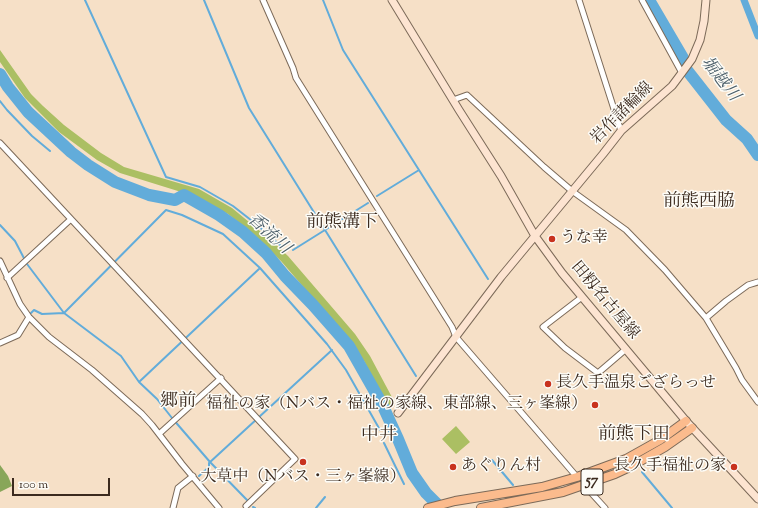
<!DOCTYPE html>
<meta charset="utf-8">
<style>
body{margin:0}
#map{position:relative;width:758px;height:508px;overflow:hidden;background:#f6e0c7;font-family:"Sorts Mill Goudy",serif}
canvas{display:block}
.scale{position:absolute;left:12px;top:478px;width:98px;height:18px;box-sizing:border-box;border:2px solid #3b2a1e;border-top:0;padding-left:5px;font-size:12px;line-height:14px;white-space:nowrap;color:#3b2a1e;-webkit-text-stroke:3px #fdfcf7;paint-order:stroke}
</style>
<div id="map">
<canvas width="758" height="508"></canvas>
<div class="scale">100 m</div>
</div>
<script>
const context = document.querySelector('canvas').getContext('2d');
context.lineJoin = 'round';
function fill(path, color) {
  context.fillStyle = color;
  context.fill(path, 'evenodd');
}
function poly(rows) {
  const path = new Path2D();
  for (const r of rows) {
    path.moveTo(r[0], r[1]);
    for (let i = 2; i < r.length; i += 2) path.lineTo(r[i], r[i + 1]);
  }
  return path;
}
function stroke(path, color, width, dash) {
  context.strokeStyle = color;
  context.lineWidth = width;
  context.lineCap = dash ? 'butt' : 'round';
  context.setLineDash(dash || []);
  context.stroke(path);
}
function label(font, color, halo, rows, align = 'center') {
  context.font = font + ' "Sorts Mill Goudy","Noto Serif JP",serif';
  context.lineWidth = 3;
  context.setLineDash([]);
  context.textBaseline = 'middle';
  context.strokeStyle = halo;
  context.fillStyle = color;
  for (const [text, x, y, turn = 0] of rows) {
    context.save();
    context.translate(x, y);
    context.rotate((+turn || 0) * Math.PI / 180);
    context.textAlign = isNaN(turn) ? turn : align;
    if (halo) context.strokeText(text, 0, 0);
    context.fillText(text, 0, 0);
    context.restore();
  }
}
fill(poly([
 [0,50,31,94,43,106,64,125,101,153,124,167,199,189,232,208,272,241,288,256,355,334,370,356,394,401,389,408,364,361,348,339,281,261,249,231,228,214,194,196,120,173,97,160,59,132,25,98,0,62],
 [456,426,470,442,456,454,442,439]
]), '#abbf63');
fill(poly([
 [0,465,8,476,12,486,0,492]
]), '#88a659');
stroke(poly([
 [85,0,166,177,200,187,233,206,256,224,281,246],
 [204,0,249,108,416,376],
 [323,0,343,50,488,279],
 [0,101,7,110,32,136,50,151],
 [377,196,419,170],
 [0,225,15,241,27,264,64,313,121,356,139,382,157,399,172,418,210,462,247,500],
 [293,250,368,203],
 [31,313,34,310,42,314,64,313,166,210,182,215,223,234,260,268,327,344,346,370,380,430],
 [139,382,260,268],
 [384,443,404,484],
 [492,460,513,485],
 [642,472,672,508],
 [199,476,209,467,209,463,332,350],
 [253,507,255,508],
 [316,508,325,497]
]), '#62acda', 2);
stroke(poly([
 [744,0,758,36]
]), '#62acda', 7);
stroke(poly([
 [649,0,683,58,686,69,726,120,747,139,758,155],
 [0,74,8,87,28,112,71,152,88,165,115,182,149,195,175,200,184,195,219,215,243,232,266,253,285,276,313,305,349,346,382,404,398,439,412,473,426,493,441,508]
]), '#62acda', 12);
const street = poly([
 [263,0,293,68,296,78,452,327,456,337,577,477],
 [579,0,621,131],
 [642,0,682,73],
 [453,100,467,95,544,167,572,191,626,230,665,270,706,318,736,368,742,380,758,402],
 [0,143,295,459,246,506],
 [0,261,20,304,29,317,49,337,92,370,142,414,152,425,182,464,219,508],
 [7,278,71,219],
 [582,297,543,327,565,348,598,373,626,349],
 [706,318,726,301,748,285,758,282],
 [0,343,18,335,29,317],
 [159,434,221,378],
 [584,485,605,508],
 [173,508,178,488,193,476]
]);
const secondary = poly([
 [392,0,459,110,501,176,535,236,562,273,686,421,758,499],
 [398,413,501,277,603,154,621,131,672,86,678,78,692,59,700,40,704,21,706,0]
]);
const primary = poly([
 [428,508,455,501,542,487,577,477,626,459,660,440,686,421],
 [481,508,563,492,615,474,630,467,665,447,692,428]
]);
stroke(street, '#7c6a59', 7);
stroke(secondary, '#7c6a59', 9);
stroke(primary, '#7c6a59', 10);
stroke(street, '#fff', 5);
stroke(secondary, '#fde4d1', 7);
stroke(primary, '#fbbb8d', 8);
for (const [x, y, r, color] of [
 [552,239,4,"#c8321e"],
 [548,384,4,"#c8321e"],
 [595,405,4,"#c8321e"],
 [303,462,4,"#c8321e"],
 [453,467,4,"#c8321e"],
 [734,467,4,"#c8321e"]
]) {
  const dot = new Path2D();
  dot.arc(x, y, r, 0, 2 * Math.PI);
  context.fillStyle = color;
  context.fill(dot);
  stroke(dot, '#fdfcf7', 1.5);
}
for (const [x, y, w] of [
 [592,482,22]
]) {
  const box = new Path2D();
  box.roundRect(x - w / 2, y - 13, w, 26, 3);
  context.fillStyle = '#fdfcf7';
  context.fill(box);
  stroke(box, '#3b2a1e', 1);
}
label('bold 15px', '#3b2a1e', null, [
 ["57",592,482]
]);
label('16px', '#3b2a1e', '#fdfcf7', [
 ["岩作諸輪線",623,114,-45],
 ["田籾名古屋線",604,301,50]
]);
label('16px', '#3b2a1e', '#fdfcf7', [
 ["うな幸",560,239],
 ["長久手温泉ござらっせ",556,384],
 ["福祉の家（Nバス・福祉の家線、東部線、三ヶ峯線）",587,405,"right"],
 ["あぐりん村",461,467],
 ["長久手福祉の家",726,467,"right"],
 ["大草中（Nバス・三ヶ峯線）",303,478,"center"]
], 'left');
label('italic 17px', '#4b5e69', '#fdfcf7', [
 ["堀越川",719,80,52],
 ["香流川",268,235,42]
]);
label('18px', '#3b2a1e', '#fdfcf7', [
 ["前熊西脇",699,203],
 ["前熊溝下",342,224],
 ["郷前",178,403],
 ["前熊下田",634,436],
 ["中井",379,437]
]);
</script>
